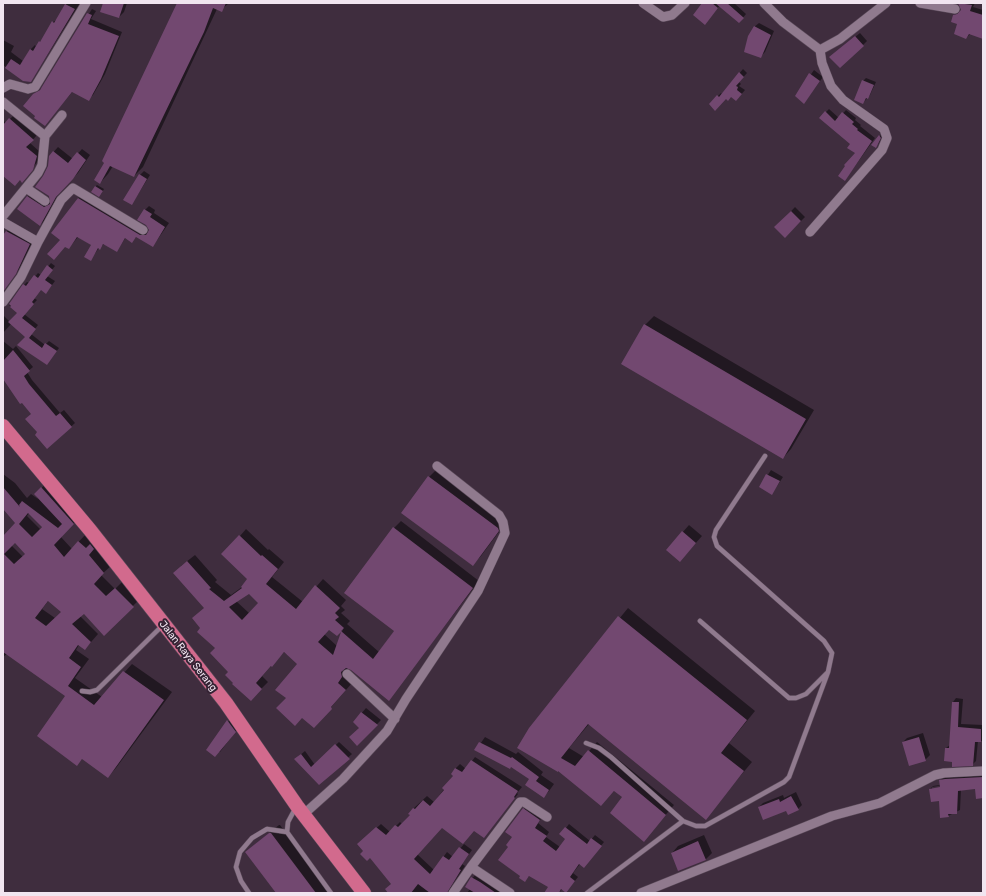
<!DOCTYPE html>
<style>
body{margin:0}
#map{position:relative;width:986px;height:896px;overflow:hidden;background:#3f2d3e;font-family:Rubik,sans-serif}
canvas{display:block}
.frame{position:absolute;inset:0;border:4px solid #f1e5f0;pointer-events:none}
</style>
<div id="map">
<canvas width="986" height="896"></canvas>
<div class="frame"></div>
</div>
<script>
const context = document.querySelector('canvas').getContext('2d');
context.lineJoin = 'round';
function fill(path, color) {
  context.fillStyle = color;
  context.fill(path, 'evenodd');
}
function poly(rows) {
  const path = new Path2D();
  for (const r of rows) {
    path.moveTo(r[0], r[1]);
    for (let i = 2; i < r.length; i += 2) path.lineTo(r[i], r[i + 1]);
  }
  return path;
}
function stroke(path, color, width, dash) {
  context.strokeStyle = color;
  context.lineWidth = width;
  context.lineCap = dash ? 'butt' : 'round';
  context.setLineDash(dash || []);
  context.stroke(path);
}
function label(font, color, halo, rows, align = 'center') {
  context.font = font + ' Rubik,sans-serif';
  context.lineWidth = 4;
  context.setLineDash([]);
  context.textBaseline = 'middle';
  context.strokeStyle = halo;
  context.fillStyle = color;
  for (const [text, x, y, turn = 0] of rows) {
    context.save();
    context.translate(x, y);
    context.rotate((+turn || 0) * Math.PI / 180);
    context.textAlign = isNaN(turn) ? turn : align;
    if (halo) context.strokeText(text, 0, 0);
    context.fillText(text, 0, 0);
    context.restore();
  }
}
fill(poly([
 [67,3,80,3,31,81,24,80,3,65,3,40,14,46,11,52,23,61,31,49,35,45,36,47,44,37,53,22,58,19],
 [104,3,127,3,124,12,119,17],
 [179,3,229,3,221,10,217,9,143,167,134,176,113,166,108,174,100,183,105,162],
 [703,3,734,3,746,14,742,19,720,5,708,20],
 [958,3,975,3,973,7,983,10,983,38,971,33,966,38,954,15,961,11,960,4],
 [92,9,96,11,91,19,122,32,105,74,93,95,88,99,73,91,45,125,37,116,33,95,43,87],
 [759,23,774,31,765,52,761,56,754,27],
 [860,33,867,41,863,45,835,53],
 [743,69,747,73,739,82,741,84,739,86,745,90,739,97,731,96,710,104,721,93,722,94],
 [814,70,823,77,807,99,796,96],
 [866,78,876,82,870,95,863,103,863,81],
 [829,109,839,118,846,110,856,118,855,120,861,125,860,126,875,138,845,180,856,153,852,144,820,118],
 [14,115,37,135,30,143,40,152,40,158,26,177,20,179,3,175,3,120,6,123],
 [884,132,879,143,875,147,872,144],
 [58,147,73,159,82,149,90,155,78,173,60,191,44,221,40,225,28,197,32,192,49,203,51,202,44,176,49,166,50,156],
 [144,171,150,175,132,204,140,175],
 [97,185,104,189,101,194,95,187],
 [82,194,145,232,150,231,145,210,149,206,155,210,154,213,169,223,153,246,137,236,132,241,126,237,117,251,104,244,99,248,90,260,92,245,78,237,69,248,61,240,78,198],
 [795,207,805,217,785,237,776,227],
 [10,228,33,241,19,269,3,292,3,236],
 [51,263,55,266,47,276,55,281,46,293,41,289,34,298,37,300,24,314,38,325,31,334,45,345,49,341,59,348,47,364,26,337,11,324,3,333,3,315,10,322,18,313,9,305,24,285,27,282,30,283,38,273,41,275],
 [654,316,814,410,791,449,783,458,645,325],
 [3,341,13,349,16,346,33,367,27,372,32,380,60,413,64,410,75,423,47,448,32,414,3,378],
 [438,468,507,519,507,521,481,556,472,565,402,513,429,477],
 [771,470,783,477,772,494,760,487],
 [3,474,15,483,27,498,31,494,38,499,35,494,50,480,81,516,61,537,72,549,86,534,112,565,101,575,115,589,124,580,141,598,104,634,84,613,80,616,98,634,85,649,79,645,76,650,89,659,75,678,102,697,132,664,172,692,116,768,108,777,83,758,77,764,67,696,7,654,3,657,3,544,16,523,3,508],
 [29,513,43,526,40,529,27,516],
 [15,541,26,554,23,557,11,545],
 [49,600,62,612,55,618,42,609],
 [401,521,479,581,389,699,351,668,348,668,344,676,352,683,320,720,287,698,299,664,284,652,262,676,268,682,257,693,229,672,216,648,201,628,205,608,181,566,195,555,217,580,215,582,231,595,242,587,249,579,240,536,246,529,268,550,269,549,284,562,272,577,303,602,323,579,346,600,341,606,345,610,341,613,350,621,347,624,379,652,395,630,394,528],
 [249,593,259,603,249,613,236,601],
 [329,628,343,629,337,646,324,634],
 [689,525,702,536,686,554,667,550],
 [628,608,755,711,729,743,752,762,705,818,589,724,569,748,584,757,597,742,674,805,644,840,623,797,615,790,601,805,529,729],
 [956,698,963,699,961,724,983,725,983,741,978,741,976,761,972,765,953,761,946,748,950,745,953,702],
 [366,708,381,720,357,745,360,727,354,722],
 [232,717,239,727,220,752,207,749],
 [923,733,930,755,925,760,903,742,907,738],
 [485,737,516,754,518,752,543,772,541,775,554,784,549,791,544,796,531,779,511,766,476,750],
 [339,742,352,754,319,784,299,756,305,751,315,765],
 [475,757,522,787,517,793,518,794,488,832,442,827,417,854,434,870,447,852,453,857,464,844,472,850,462,864,465,866,452,885,450,893,389,893,392,884,365,851,362,841,381,824,390,832,400,822,402,824,412,815,414,808,427,796,434,802,455,775,453,774,456,768,460,764,466,769],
 [983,774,983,797,977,798,976,788,961,789,960,810,948,816,940,800,930,789,933,786,940,785,940,781,944,777],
 [944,785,945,787,932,789,932,787],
 [796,792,802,805,798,809,759,807,763,803,783,795,784,798],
 [527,805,543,816,538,823,549,832,546,837,560,847,567,839,566,828,569,824,590,841,595,835,604,842,584,867,580,864,573,873,578,877,566,892,562,889,559,893,547,893,549,887,530,875,525,881,521,876,510,847,524,809],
 [279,825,280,825,330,893,277,893,246,852],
 [704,835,712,853,705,860,672,853,678,846],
 [476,874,507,893,467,893,470,889,466,886]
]), '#0007');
fill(poly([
 [103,3,124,3,119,18,100,12],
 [177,3,226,3,222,12,213,8,204,32,134,177,110,166,100,184,94,180,104,163,102,161],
 [702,3,712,3,718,8,705,25,693,15],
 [715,3,727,3,744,18,739,23],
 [958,3,972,5,970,11,983,15,983,39,969,34,966,39,954,34,957,24,951,22,953,15,957,14,961,10],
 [65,4,75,9,31,82,23,81,5,68,11,59,20,65,30,49,33,51,39,41,40,42,52,21,54,23],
 [87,13,92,15,88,24,119,36,101,79,89,101,72,92,45,126,34,118,35,116,23,106,33,94,40,90],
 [754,26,771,35,761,58,744,52,748,36],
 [855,36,864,46,840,68,829,57],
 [739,72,744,77,736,86,738,87,737,90,742,94,736,101,731,97,728,101,726,99,715,111,709,104,717,95,719,97],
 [809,73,820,81,804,104,795,96],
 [862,80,874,85,868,99,866,98,863,104,854,100],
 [825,111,835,121,842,112,854,122,852,124,858,129,857,130,872,141,845,181,838,176,845,166,844,165,855,153,847,148,850,144,819,118],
 [9,118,34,140,26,147,37,156,33,170,22,183,20,180,15,186,3,176,3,125],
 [879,135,881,138,876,148,871,145],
 [53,151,68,163,77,152,86,160,73,179,56,197,40,226,17,209,27,196,44,207,50,204,49,196,35,187,43,176,48,166,49,156],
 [139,174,147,179,132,205,123,200],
 [95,186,103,191,99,197,91,192],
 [78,198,140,235,146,235,149,230,146,225,137,220,144,209,152,214,150,217,165,227,153,247,136,237,132,243,125,238,117,252,103,244,100,250,98,248,91,261,84,257,91,245,77,237,69,249,65,247,54,260,47,254,60,240,51,233],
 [791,211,801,221,785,238,774,227],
 [6,231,30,244,16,274,3,292,3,235],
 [47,265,53,270,45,280,52,285,46,294,41,290,32,302,34,304,22,318,36,329,29,338,42,348,45,343,57,351,47,365,17,345,25,337,8,322,17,313,10,307,11,306,9,304,23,284,26,286,34,275,38,278],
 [644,324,806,419,783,459,621,364],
 [13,350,30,371,24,376,29,384,56,416,60,413,72,427,47,449,35,435,37,432,25,419,31,414,22,403,20,404,3,379,3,361],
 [766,474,780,481,772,495,759,487],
 [428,476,498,528,499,531,473,566,401,513],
 [3,487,20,507,19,505,22,501,58,528,62,524,34,494,41,487,74,524,54,545,64,557,78,541,86,548,90,544,94,549,89,555,104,573,94,584,106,596,115,588,134,607,104,636,84,614,72,624,91,642,85,650,78,645,69,658,81,667,68,686,94,705,123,671,164,700,108,778,82,759,77,766,37,736,65,696,3,652,3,536,15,523,3,509],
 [28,513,42,527,32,537,19,524],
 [15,543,25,554,14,564,4,554],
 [48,601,61,612,46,626,35,618],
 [393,527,473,588,389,701,351,670,346,668,341,672,342,677,338,683,346,690,331,707,332,709,314,728,302,718,295,726,276,708,286,698,275,690,297,664,284,652,272,667,271,666,256,683,262,689,251,701,232,684,233,683,225,675,228,672,210,653,215,648,197,632,200,628,192,618,204,608,173,573,187,561,211,588,209,589,224,601,242,588,241,587,247,579,221,554,239,535,261,556,262,555,278,569,266,584,296,609,315,585,340,608,335,613,339,617,335,620,344,628,341,631,373,659,394,631,344,593],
 [249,594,258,603,242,620,229,607],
 [329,630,337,636,341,632,333,655,318,642],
 [682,531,696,543,680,562,666,550],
 [618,616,747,720,721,753,744,771,706,820,588,724,561,758,575,766,588,750,666,815,644,842,610,813,622,797,614,791,601,806,558,771,558,772,517,748,529,728],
 [952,702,959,702,958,727,981,729,981,742,975,742,973,766,952,767,952,762,944,761,945,748,949,748],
 [361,712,378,725,357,746,349,737,359,728,353,722],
 [227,720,236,732,215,757,206,750],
 [919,737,926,761,909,766,902,742],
 [479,742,511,758,512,757,539,777,536,781,549,790,544,798,525,785,529,779,511,767,510,769,474,750],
 [335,744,350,759,319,785,294,759,301,754,311,767],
 [471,760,518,791,514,797,515,798,484,838,474,831,463,844,442,828,414,859,430,874,443,856,449,860,459,847,469,854,459,869,461,870,447,893,430,893,418,884,411,893,388,893,385,889,391,884,370,858,367,861,360,854,363,851,357,844,376,827,386,835,395,825,398,827,410,815,408,814,413,808,415,809,423,800,430,806,444,790,442,788,453,776,451,774,455,768,462,772],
 [983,777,982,780,983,798,976,799,975,789,958,791,957,814,948,814,949,817,940,818,939,801,931,802,929,789,940,787,939,780,945,779],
 [791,796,799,810,788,815,786,811,763,820,758,807,779,799,780,802],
 [523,808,540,820,535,828,547,836,543,841,556,851,565,839,559,834,565,827,587,844,591,838,602,846,584,868,579,864,570,877,575,881,566,893,561,889,559,893,544,893,548,887,529,876,525,882,519,878,520,876,498,860,508,847,506,845,512,837,505,832],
 [269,833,271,833,316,893,276,893,245,852],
 [698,841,706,860,678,871,671,853],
 [471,877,480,882,496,893,475,893,465,887]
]), '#724870');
const service = poly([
 [700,621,789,698,796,698,806,694,827,673],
 [82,691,90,692,97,690,162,626],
 [586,743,599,748,611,757,683,821,696,826,705,826,784,782,789,777,828,672,832,653,824,641,717,546,714,537,716,530,765,456],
 [296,807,288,822,287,832,331,893],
 [249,893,241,881,236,867,240,852,252,838,267,829,287,832],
 [587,893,683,821]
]);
const minor = poly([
 [643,3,663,17,672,15,685,3],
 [764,3,783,22,820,50,822,63,831,86,843,100,884,129,887,138,882,150,810,232],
 [920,3,955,9],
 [820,50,840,39,886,3],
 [3,88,10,84,28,89,35,87,86,3],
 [3,102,45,136],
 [26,188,45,201],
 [3,216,38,173,42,165,45,136,62,115],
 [3,222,38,242,21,277,3,302],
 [38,242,61,200,73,188,143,230],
 [347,674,395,719],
 [304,814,343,779,387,731,406,699,478,591,505,533,503,522,499,515,437,466],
 [471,867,520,802,524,802,547,817],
 [453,893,471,867,510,893],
 [641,893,832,816,880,803,935,775,944,773,983,771]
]);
const trunk = poly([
 [3,426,90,530,226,703,297,806,364,893]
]);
stroke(service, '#5b4b5a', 5.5);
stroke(minor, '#5b4b5a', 10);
stroke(trunk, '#5b4b5a', 15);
stroke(service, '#907a8e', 4.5);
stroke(minor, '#907a8e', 9);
stroke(trunk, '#d26a8d', 14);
label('10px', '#f1e5f0', '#352334', [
 ["Jalan Raya Serang",188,656,52]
]);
</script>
